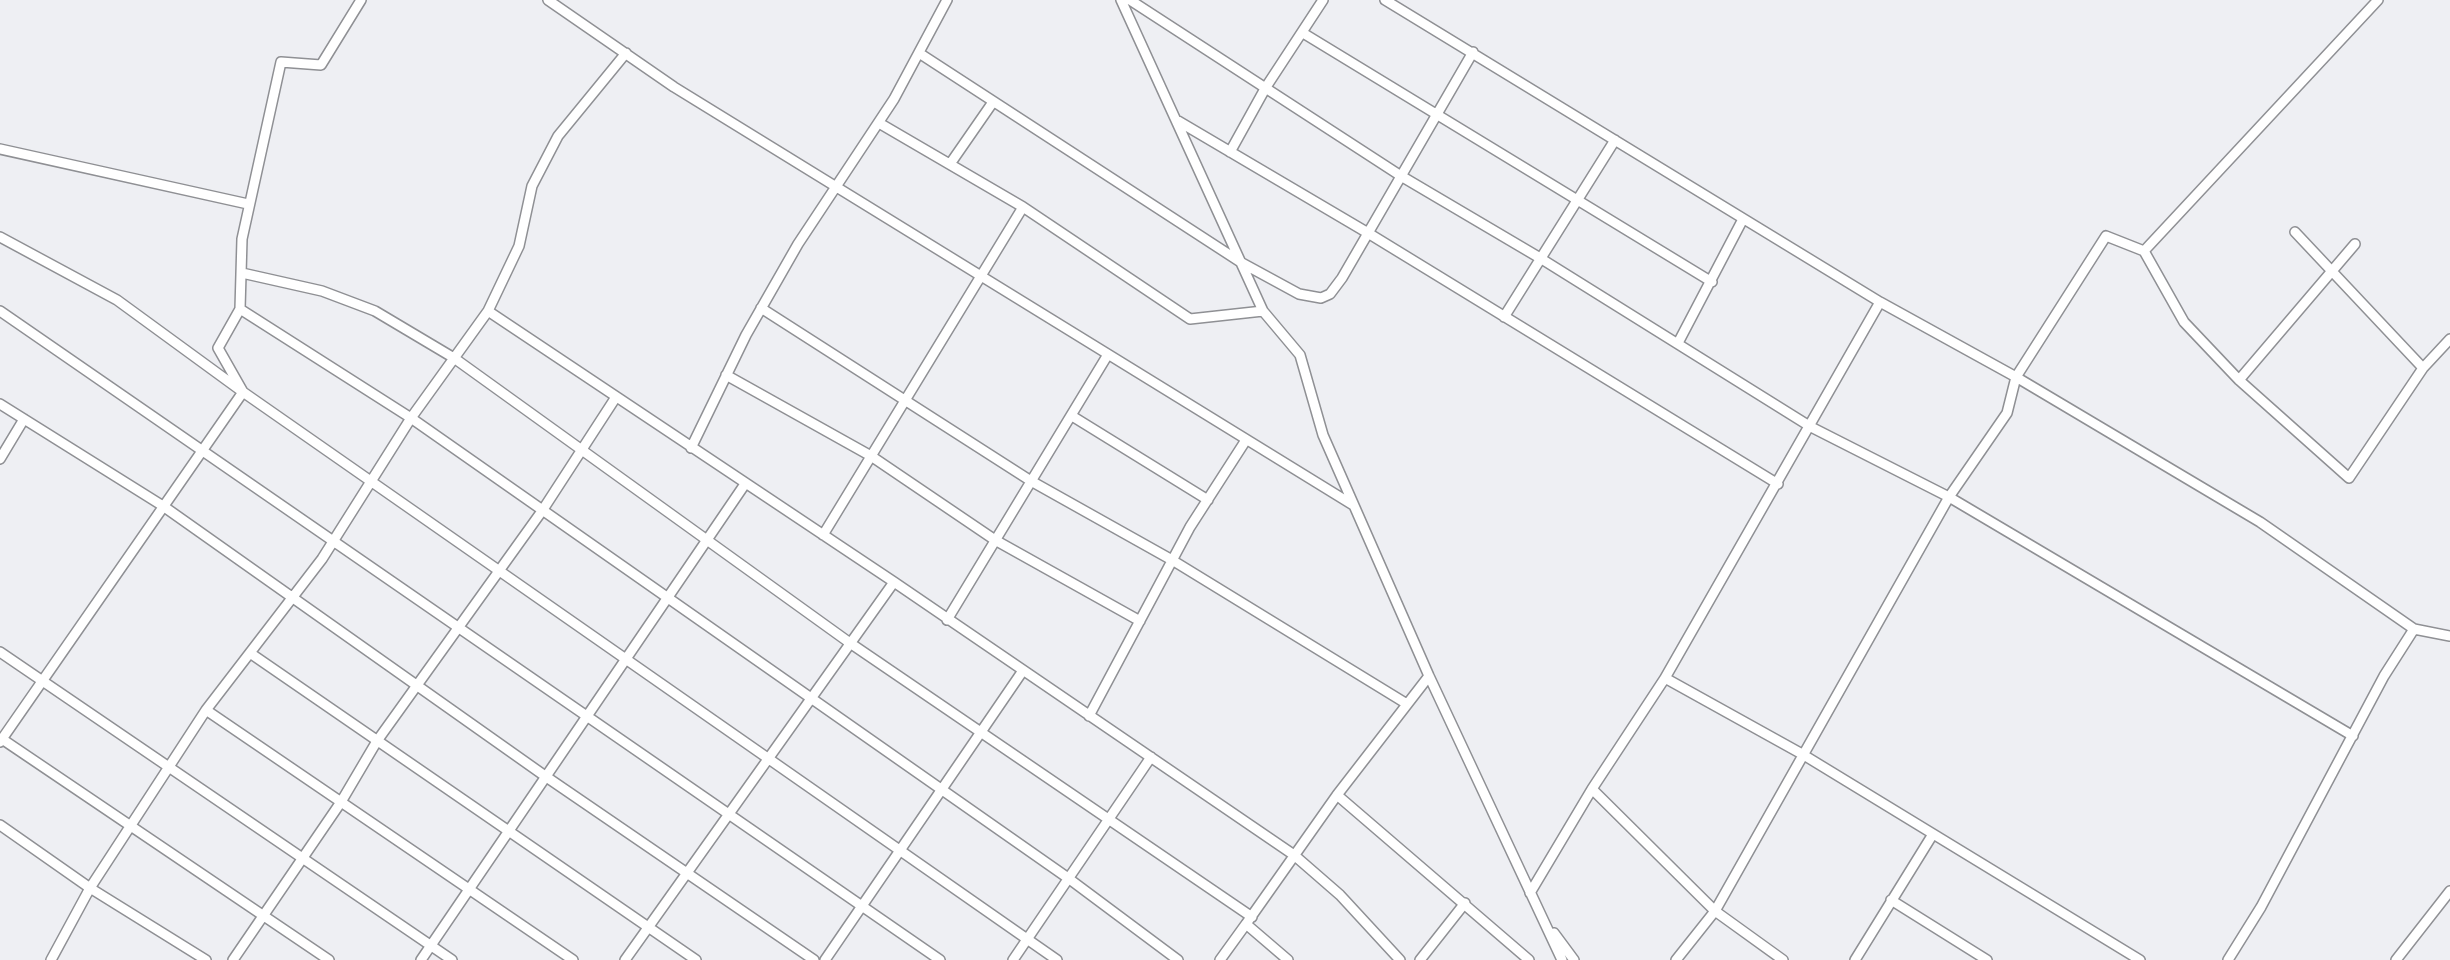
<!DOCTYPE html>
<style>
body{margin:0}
canvas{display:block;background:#eeeff3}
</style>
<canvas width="2450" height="960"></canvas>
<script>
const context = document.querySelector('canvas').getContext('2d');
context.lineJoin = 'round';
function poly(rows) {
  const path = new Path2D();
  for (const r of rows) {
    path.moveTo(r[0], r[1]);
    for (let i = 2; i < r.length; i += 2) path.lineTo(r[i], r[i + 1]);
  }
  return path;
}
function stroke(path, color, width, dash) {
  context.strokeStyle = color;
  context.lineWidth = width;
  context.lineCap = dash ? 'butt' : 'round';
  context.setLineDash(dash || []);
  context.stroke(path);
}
const street = poly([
 [548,0,674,87,1353,505],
 [1121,0,1263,311,1300,355,1323,435,1429,676,1562,960],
 [1130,0,1401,176,1540,258,1811,427,1949,497,2353,736],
 [1385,0,1880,302,2016,377,2260,522,2414,629,2450,636],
 [1303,33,1712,282],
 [919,53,1242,263,1299,294,1321,298,1330,294,1342,278,1473,52],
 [1178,121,1368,233,1778,484],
 [879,123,1023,207,1190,319,1263,311],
 [0,149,248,204],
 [1230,152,1266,87,1323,0],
 [950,164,993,102],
 [2295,232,2423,368],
 [0,237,117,300,243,392,1057,960],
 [2144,251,2378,0],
 [242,273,322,291,375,311,454,358,850,643,1252,917],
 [761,308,1031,481,1172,560,1407,704],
 [240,309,411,418,1068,878,1178,960],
 [0,311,940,960],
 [488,311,894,582,1294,855,1340,895,1400,960],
 [1504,317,1615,140],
 [1678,343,1743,219],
 [726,375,871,456,995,540,1140,621],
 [2239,380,2355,244],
 [0,404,163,506,545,776,814,960],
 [1072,416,1208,500],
 [691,448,746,335,798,244,894,99,947,0],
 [0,459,24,419],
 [823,535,1023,207],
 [947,620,1107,356],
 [0,652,452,960],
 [250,653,696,960],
 [1665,678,1802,754,2140,960],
 [206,710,573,960],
 [1089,716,1190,527,1246,440],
 [2,739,329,960],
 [0,742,243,392,218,348,240,309,242,239,281,62,321,65,361,0],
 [1592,789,1715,911,1783,960],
 [1337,795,1529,960],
 [0,825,90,888,206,960],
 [1530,893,1592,789,1665,678,1880,302],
 [1891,900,1987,960],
 [1246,924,1337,795,1429,676],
 [1554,933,1574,960],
 [51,960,90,888,206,710,322,559,411,418,488,311,519,246,532,186,558,136,626,53],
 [233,960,341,802,377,741,542,511,616,397],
 [421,960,745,484],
 [625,960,894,582],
 [825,960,1022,672],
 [1013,960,1151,757],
 [1220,960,1246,924,1288,960],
 [1420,960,1465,903],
 [1676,960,1715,911,1949,497,2007,413,2016,377,2106,236,2144,251,2184,322,2239,380,2349,478,2423,368,2450,339],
 [1855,960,1933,834],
 [2228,960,2261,907,2384,676,2414,629],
 [2396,960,2450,891]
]);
stroke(street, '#8f9094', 12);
stroke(street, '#fff', 9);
</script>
